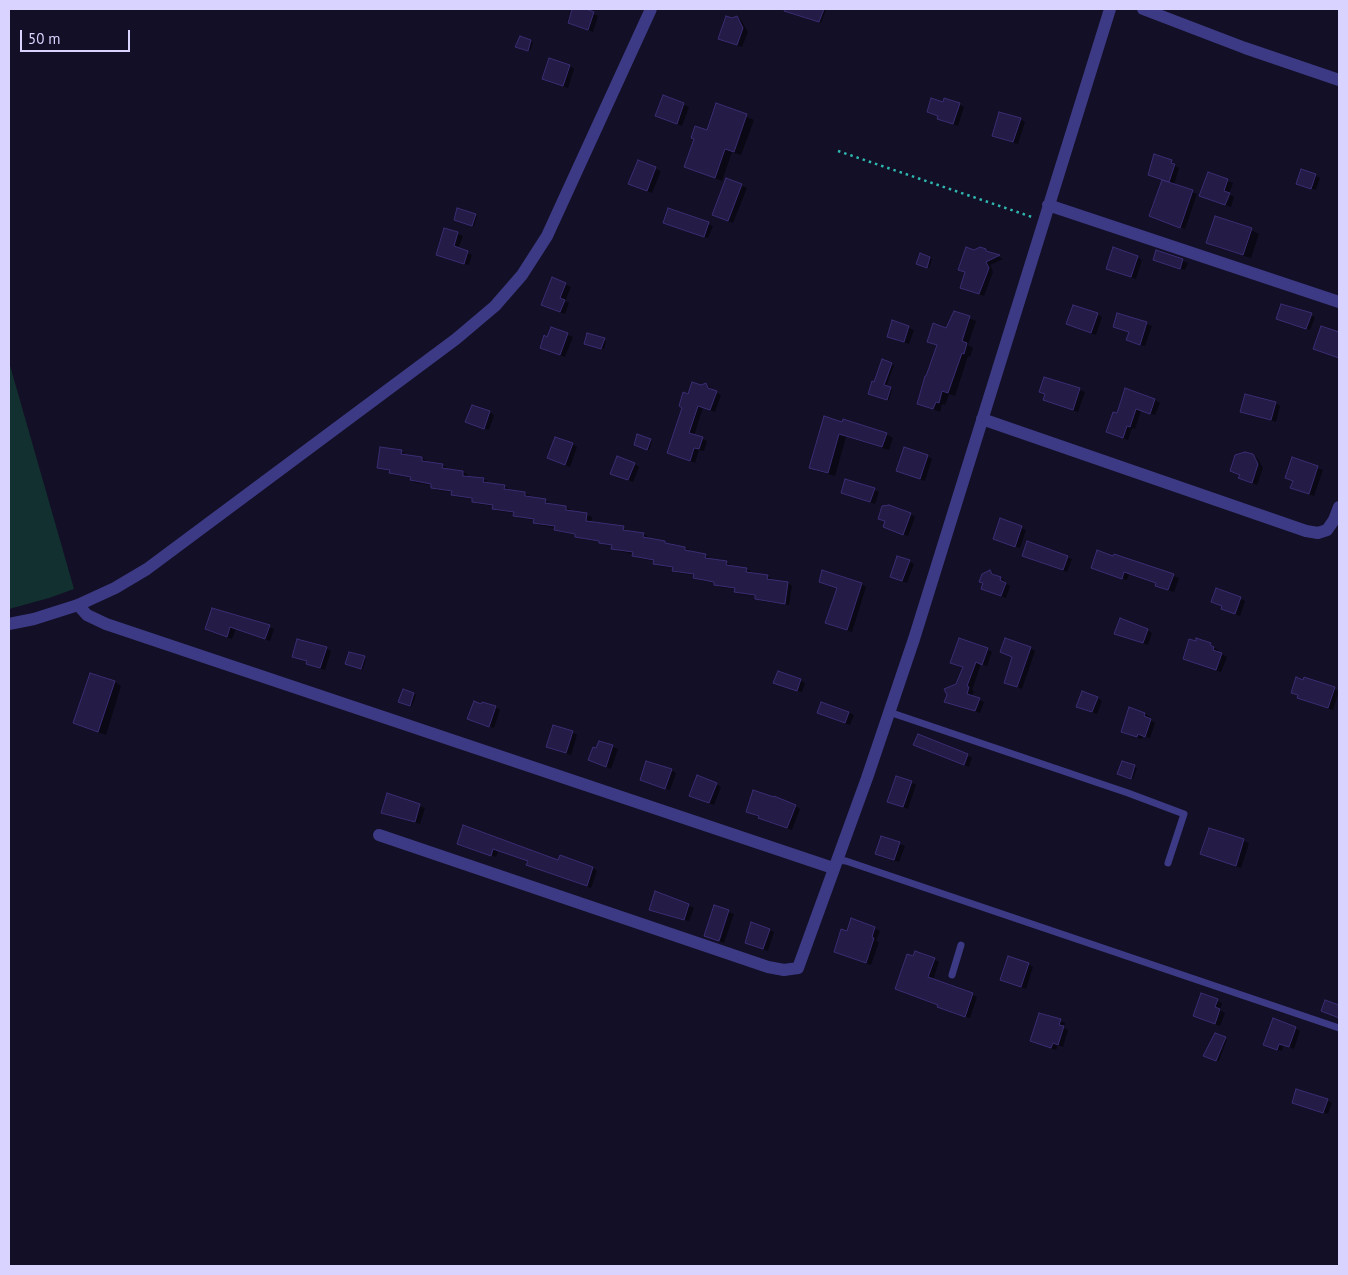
<!DOCTYPE html>
<style>
body{margin:0}
#map{position:relative;width:1348px;height:1275px;overflow:hidden;background:#130f26;font-family:"PT Sans",sans-serif}
canvas{display:block}
.frame{position:absolute;inset:0;border:10px solid #d9d4ff;pointer-events:none}
.scale{position:absolute;left:20px;top:30px;width:110px;height:22px;box-sizing:border-box;border:2px solid #d9d4ff;border-top:0;padding-left:6px;font-size:15px;line-height:18px;white-space:nowrap;color:#d9d4ff;-webkit-text-stroke:4px #130f26;paint-order:stroke}
</style>
<div id="map">
<canvas width="1348" height="1275"></canvas>
<div class="frame"></div>
<div class="scale">50 m</div>
</div>
<script>
const context = document.querySelector('canvas').getContext('2d');
context.lineJoin = 'round';
function fill(path, color) {
  context.fillStyle = color;
  context.fill(path, 'evenodd');
}
function poly(rows) {
  const path = new Path2D();
  for (const r of rows) {
    path.moveTo(r[0], r[1]);
    for (let i = 2; i < r.length; i += 2) path.lineTo(r[i], r[i + 1]);
  }
  return path;
}
function stroke(path, color, width, dash) {
  context.strokeStyle = color;
  context.lineWidth = width;
  context.lineCap = dash ? 'butt' : 'round';
  context.setLineDash(dash || []);
  context.stroke(path);
}
fill(poly([
 [9,362,74,589,49,598,9,609]
]), '#12302f');
fill(poly([
 [571,9,582,9,598,16,593,32,567,22],
 [808,9,826,9,821,23,806,17],
 [736,17,741,20,748,32,742,47,724,41,732,19],
 [520,37,533,42,530,51,519,47],
 [570,66,574,69,568,88,543,79],
 [663,97,689,107,682,126,657,116],
 [944,104,959,104,964,107,958,126,944,121,939,117,928,112],
 [717,105,754,120,741,155,732,152,722,181,685,166,708,132],
 [1020,119,1025,122,1018,144,998,138],
 [638,161,661,171,652,193,634,186],
 [1171,161,1176,164,1175,166,1179,168,1174,185,1197,194,1185,229,1150,216,1163,180,1149,174],
 [1208,174,1233,183,1229,194,1234,197,1231,207,1206,198],
 [1315,175,1320,178,1316,190,1302,186],
 [727,179,747,188,733,223,718,217],
 [669,210,713,226,708,238,669,225],
 [475,215,477,216,474,226,457,220],
 [445,229,463,236,458,249,472,255,469,265,442,257],
 [1251,230,1259,234,1251,258,1215,247,1208,242],
 [985,250,1003,259,990,265,993,272,984,296,967,290,967,273,959,269,974,251],
 [1157,251,1188,263,1185,270,1159,262],
 [920,255,932,259,929,268,919,265],
 [1137,257,1142,260,1136,279,1107,269],
 [553,279,571,287,565,301,569,303,565,314,547,307],
 [1282,305,1315,317,1310,330,1277,319],
 [955,313,976,321,968,345,973,348,970,357,968,356,955,396,949,394,945,405,942,404,940,412,918,403,938,346,928,341,947,329],
 [1097,314,1102,317,1096,335,1081,330,1068,323],
 [1118,314,1152,326,1145,346,1132,342,1130,333,1114,327],
 [893,322,914,330,909,344,889,336],
 [552,328,573,337,565,357,546,350],
 [604,340,606,341,604,349,588,344],
 [883,361,894,365,886,387,892,389,889,400,871,394],
 [1045,378,1085,392,1078,412,1045,400,1047,395,1041,392],
 [706,385,711,388,712,391,721,395,715,412,703,407,694,436,707,441,704,451,699,450,695,463,668,452,688,395],
 [1155,400,1160,403,1155,415,1141,411,1135,429,1132,428,1128,440,1107,432,1117,414],
 [1275,403,1280,406,1276,422,1242,411],
 [489,412,494,415,489,430,467,422],
 [825,418,886,434,893,438,889,450,846,437,835,476,817,471,810,467],
 [650,440,652,441,649,450,637,446],
 [572,444,577,447,570,467,549,458],
 [401,451,406,454,406,456,422,458,427,461,426,463,442,465,447,468,447,470,463,472,468,475,467,478,484,479,488,482,488,484,504,486,509,489,509,491,525,493,530,496,529,498,545,500,550,503,550,505,566,507,571,510,571,512,587,515,592,517,591,522,623,528,628,530,628,532,644,534,648,537,648,539,685,548,690,550,689,552,705,555,710,558,710,560,726,562,731,565,730,567,747,569,751,572,751,574,767,576,772,579,772,581,788,583,792,586,789,605,761,601,756,598,756,596,740,594,735,591,736,589,720,587,715,583,699,580,694,577,695,575,678,573,674,570,674,568,659,566,654,563,655,561,638,558,633,555,634,554,618,551,613,548,613,546,605,545,600,542,581,539,576,535,560,532,556,529,556,528,539,525,535,522,535,520,519,518,514,515,515,513,498,511,493,508,494,506,478,504,473,501,473,499,457,497,453,494,453,492,437,490,432,487,432,485,416,483,411,480,412,478,395,475,391,473,391,471,378,467],
 [1252,455,1258,459,1263,468,1257,485,1240,478],
 [927,456,932,459,925,481,898,471],
 [1293,459,1323,470,1314,496,1297,490,1294,481,1286,478],
 [634,464,639,467,633,482,612,474],
 [874,490,879,492,875,504,842,492],
 [910,514,915,517,908,536,884,527,886,522,879,518],
 [1001,520,1026,530,1020,548,999,541],
 [1028,543,1072,559,1067,572,1027,558],
 [1115,555,1179,578,1174,592,1161,588,1156,585,1157,583,1129,574,1127,580,1098,570],
 [909,561,914,564,907,583,891,576],
 [990,571,1005,581,1005,583,1010,586,1006,598,988,591],
 [820,582,862,584,866,587,852,632,832,625,838,589],
 [1240,598,1245,601,1240,616,1227,611,1223,606],
 [213,610,269,627,274,629,270,641,236,629,232,639,211,632,206,629],
 [1121,619,1140,626,1152,633,1148,645,1116,634],
 [1210,644,1219,651,1218,652,1227,657,1221,672,1189,661],
 [326,648,331,651,325,670,312,666,308,663,308,662,293,656],
 [1030,648,1035,651,1022,689,1005,682],
 [987,649,992,652,987,666,981,664,972,690,974,691,972,697,984,702,980,713,946,701,957,685,964,668,957,665],
 [364,658,366,659,363,669,349,664],
 [1305,678,1339,691,1333,710,1304,700,1292,692,1304,681],
 [800,680,805,683,802,692,780,685],
 [115,682,121,686,106,735,74,723],
 [403,690,416,695,412,706,401,702],
 [1098,698,1102,701,1097,714,1083,709],
 [482,705,495,707,500,710,494,728,469,719],
 [1130,709,1145,714,1150,717,1149,719,1155,723,1150,738,1143,736,1142,739,1127,734],
 [818,713,849,713,854,715,850,725],
 [572,732,577,735,571,755,547,747],
 [600,742,618,749,611,769,590,760,597,749],
 [919,747,967,755,972,758,969,767],
 [1122,762,1137,768,1133,779,1121,775],
 [671,770,676,773,670,790,641,780],
 [911,782,916,785,908,809,888,801],
 [716,784,721,787,714,805,691,796],
 [388,795,425,808,420,824,382,813],
 [795,806,800,809,792,830,764,820,752,814],
 [464,827,559,861,561,857,593,868,597,871,591,888,532,867,527,865,529,861,498,851,496,857,463,846],
 [1209,829,1249,843,1241,868,1201,853],
 [882,837,905,846,899,862,882,856],
 [656,892,694,908,689,921,681,919,681,920,650,909],
 [715,907,734,914,724,943,710,938],
 [852,920,880,931,876,941,879,942,871,965,835,952,847,932],
 [770,930,774,932,768,951,751,945],
 [934,959,939,962,933,980,977,997,970,1018,943,1009,939,1007,939,1005,901,991],
 [1028,964,1033,967,1026,989,1002,979],
 [1202,995,1222,1003,1220,1010,1225,1013,1220,1026,1195,1016],
 [1060,1021,1065,1023,1064,1028,1068,1030,1063,1047,1058,1045,1056,1050,1032,1041],
 [1295,1028,1300,1031,1294,1049,1284,1045,1282,1051,1270,1047],
 [1225,1038,1227,1039,1219,1061,1207,1057],
 [1327,1100,1332,1103,1328,1114,1298,1105]
]), '#0007');
const building = poly([
 [572,9,586,9,594,12,588,30,568,23,572,9],
 [785,9,824,9,819,22,784,11,785,9],
 [726,16,732,18,737,16,743,28,737,45,718,39,726,16],
 [520,36,531,40,528,51,515,47,520,36],
 [549,58,570,65,563,86,542,79,549,58],
 [663,95,684,103,677,124,655,116,663,95],
 [931,98,943,102,944,98,960,103,953,124,937,119,938,116,927,112,931,98],
 [716,103,747,114,734,152,725,149,715,178,684,167,694,139,691,138,695,126,707,130,716,103],
 [999,112,1021,118,1013,142,992,136,999,112],
 [1154,154,1172,160,1171,163,1175,164,1169,182,1148,175,1154,154],
 [638,160,656,167,647,191,628,184,638,160],
 [1301,169,1316,174,1311,189,1296,184,1301,169],
 [1208,172,1228,179,1224,191,1230,193,1225,205,1199,196,1208,172],
 [726,178,742,184,728,221,712,215,726,178],
 [1162,180,1193,190,1180,228,1149,216,1162,180],
 [457,208,476,214,472,226,454,220,457,208],
 [668,208,709,222,704,237,663,223,668,208],
 [1215,216,1252,228,1243,255,1206,243,1215,216],
 [444,228,458,232,454,246,468,251,464,264,436,255,444,228],
 [966,247,974,250,980,247,986,249,986,251,1000,255,986,262,989,268,979,294,960,288,965,272,958,270,966,247],
 [1113,247,1138,256,1131,277,1106,269,1113,247],
 [1156,250,1183,259,1180,269,1153,260,1156,250],
 [920,253,930,257,927,268,916,264,920,253],
 [552,277,566,283,560,298,565,300,560,312,541,305,552,277],
 [1281,304,1312,313,1306,329,1276,319,1281,304],
 [1073,305,1098,313,1091,333,1066,324,1073,305],
 [954,311,970,316,962,341,967,343,964,354,962,353,948,393,942,391,939,403,936,402,933,409,917,404,925,376,926,376,937,345,927,342,933,323,946,328,954,311],
 [1117,313,1147,322,1140,345,1126,340,1129,332,1113,327,1117,313],
 [892,320,909,326,904,342,887,337,892,320],
 [1321,326,1339,332,1339,358,1313,349,1321,326],
 [551,327,568,333,560,355,540,348,544,335,547,337,551,327],
 [587,333,605,338,601,349,584,344,587,333],
 [882,359,892,363,884,385,891,387,887,400,868,394,872,381,874,382,882,359],
 [1044,377,1080,388,1073,410,1043,400,1045,394,1039,392,1044,377],
 [692,382,701,385,706,383,708,388,717,391,710,410,698,406,689,433,703,437,699,449,694,448,690,461,667,453,682,408,679,406,683,392,688,394,692,382],
 [1125,388,1155,399,1150,414,1136,409,1130,427,1127,426,1123,438,1106,432,1113,412,1117,413,1125,388],
 [1245,394,1276,402,1271,420,1240,412,1245,394],
 [472,405,490,411,484,429,465,422,472,405],
 [824,416,842,422,843,419,887,433,882,447,839,434,828,473,809,468,824,416],
 [637,434,651,439,647,450,634,445,637,434],
 [555,437,573,443,565,465,547,458,555,437],
 [380,447,402,450,401,454,422,457,422,461,443,464,442,468,463,471,463,476,484,478,483,482,505,485,504,489,525,492,525,496,546,499,545,503,566,506,566,510,587,513,586,521,624,526,623,530,644,533,643,537,665,541,665,543,685,547,685,550,706,554,705,558,727,561,726,565,747,568,746,572,768,575,767,579,788,582,785,604,755,599,755,595,734,592,735,588,714,585,714,582,693,578,694,574,672,571,673,567,653,564,654,560,632,556,633,552,611,549,612,545,599,543,599,541,575,537,575,534,554,530,555,526,533,523,534,519,513,516,514,512,492,509,493,505,472,502,472,498,451,495,452,491,431,488,431,484,410,480,411,477,389,473,390,470,377,468,380,447],
 [904,447,928,455,920,479,896,471,904,447],
 [1245,452,1253,454,1258,464,1252,483,1238,478,1240,475,1230,471,1235,455,1245,452],
 [617,456,635,463,628,480,610,474,617,456],
 [1292,457,1318,466,1309,494,1290,488,1293,481,1285,478,1292,457],
 [845,479,875,488,870,502,841,493,845,479],
 [889,505,911,513,903,535,883,527,885,521,878,519,882,506,889,505],
 [1000,518,1022,526,1015,547,993,539,1000,518],
 [1027,541,1068,556,1063,570,1022,556,1027,541],
 [1097,550,1113,556,1114,554,1174,574,1168,590,1155,586,1156,583,1124,572,1122,579,1091,568,1097,550],
 [897,556,910,560,902,581,890,577,897,556],
 [822,570,862,583,847,630,825,623,837,588,819,582,822,570],
 [990,570,992,574,1001,577,1000,580,1006,583,1001,596,981,589,983,583,979,582,982,574,990,570],
 [1216,588,1241,597,1235,614,1221,609,1222,606,1211,602,1216,588],
 [212,608,270,625,265,639,230,627,227,637,205,629,212,608],
 [1120,618,1148,629,1143,643,1114,634,1120,618],
 [959,638,988,648,982,665,976,662,967,686,969,687,967,694,980,698,975,711,944,702,947,695,944,689,956,684,963,667,950,663,959,638],
 [1005,638,1031,647,1017,687,1004,683,1012,657,1000,652,1005,638],
 [1196,638,1211,643,1210,645,1214,647,1213,650,1222,653,1216,670,1183,659,1189,639,1196,641,1196,638],
 [297,639,327,647,320,668,306,664,307,661,292,657,297,639],
 [349,652,365,656,361,669,345,664,349,652],
 [778,671,801,679,797,691,773,683,778,671],
 [90,673,115,681,98,732,73,723,90,673],
 [1296,677,1303,680,1304,677,1335,687,1328,708,1297,698,1298,695,1291,693,1296,677],
 [403,689,414,693,410,706,398,702,403,689],
 [1082,691,1098,697,1092,712,1076,707,1082,691],
 [474,701,481,704,482,702,496,706,489,727,467,719,474,701],
 [821,702,849,712,845,723,817,713,821,702],
 [1129,707,1145,713,1144,716,1151,719,1145,737,1138,734,1137,737,1121,732,1129,707],
 [553,725,573,731,566,753,546,747,553,725],
 [918,734,968,754,964,765,913,745,918,734],
 [599,741,613,745,606,767,588,760,593,747,596,748,599,741],
 [646,761,672,769,665,789,640,780,646,761],
 [1122,761,1135,765,1131,779,1117,774,1122,761],
 [697,775,717,783,709,803,689,796,697,775],
 [896,776,912,781,903,807,887,802,896,776],
 [753,790,774,797,774,796,796,805,787,828,758,818,759,816,746,812,753,790],
 [387,793,420,804,415,822,381,813,387,793],
 [463,825,558,860,560,855,593,867,587,886,526,865,528,861,493,849,491,856,457,844,463,825],
 [1209,828,1244,839,1236,866,1200,854,1209,828],
 [881,836,900,842,894,860,875,854,881,836],
 [655,891,689,904,684,920,649,910,655,891],
 [714,905,729,910,719,941,704,936,714,905],
 [851,918,875,927,872,937,874,938,866,963,834,952,841,929,847,931,851,918],
 [751,922,770,929,763,949,745,943,751,922],
 [915,951,935,958,928,977,973,993,965,1017,937,1007,938,1005,895,989,907,954,913,956,915,951],
 [1008,956,1029,963,1021,987,1000,980,1008,956],
 [1201,993,1218,999,1215,1007,1220,1009,1215,1024,1193,1016,1201,993],
 [1325,1000,1339,1005,1339,1018,1321,1011,1325,1000],
 [1039,1013,1061,1019,1059,1025,1064,1026,1058,1045,1053,1043,1051,1048,1030,1041,1039,1013],
 [1273,1018,1296,1027,1289,1047,1279,1044,1277,1050,1263,1045,1273,1018],
 [1215,1033,1226,1037,1216,1061,1203,1056,1215,1033],
 [1296,1089,1328,1099,1323,1113,1292,1103,1296,1089]
]);
fill(building, '#241b47');
stroke(building, '#3b2d73', 1);
stroke(poly([
 [838,151,1032,217]
]), '#2fb8b0', 2.5, [2.5, 4]);
stroke(poly([
 [889,712,1128,793,1184,814,1168,863],
 [837,860,846,861,1339,1028],
 [952,975,961,945]
]), '#3d3a85', 7);
stroke(poly([
 [1048,205,1339,302],
 [982,419,1306,531,1318,533,1327,530,1334,520,1339,507],
 [78,605,87,615,106,624,833,868],
 [379,835,768,967,784,970,798,968,867,778,914,639,1110,9]
]), '#3d3a85', 12);
stroke(poly([
 [1143,9,1245,48,1339,80],
 [9,624,34,619,78,605,115,588,147,569,456,339,495,306,522,275,547,236,651,9]
]), '#3d3a85', 12);
</script>
